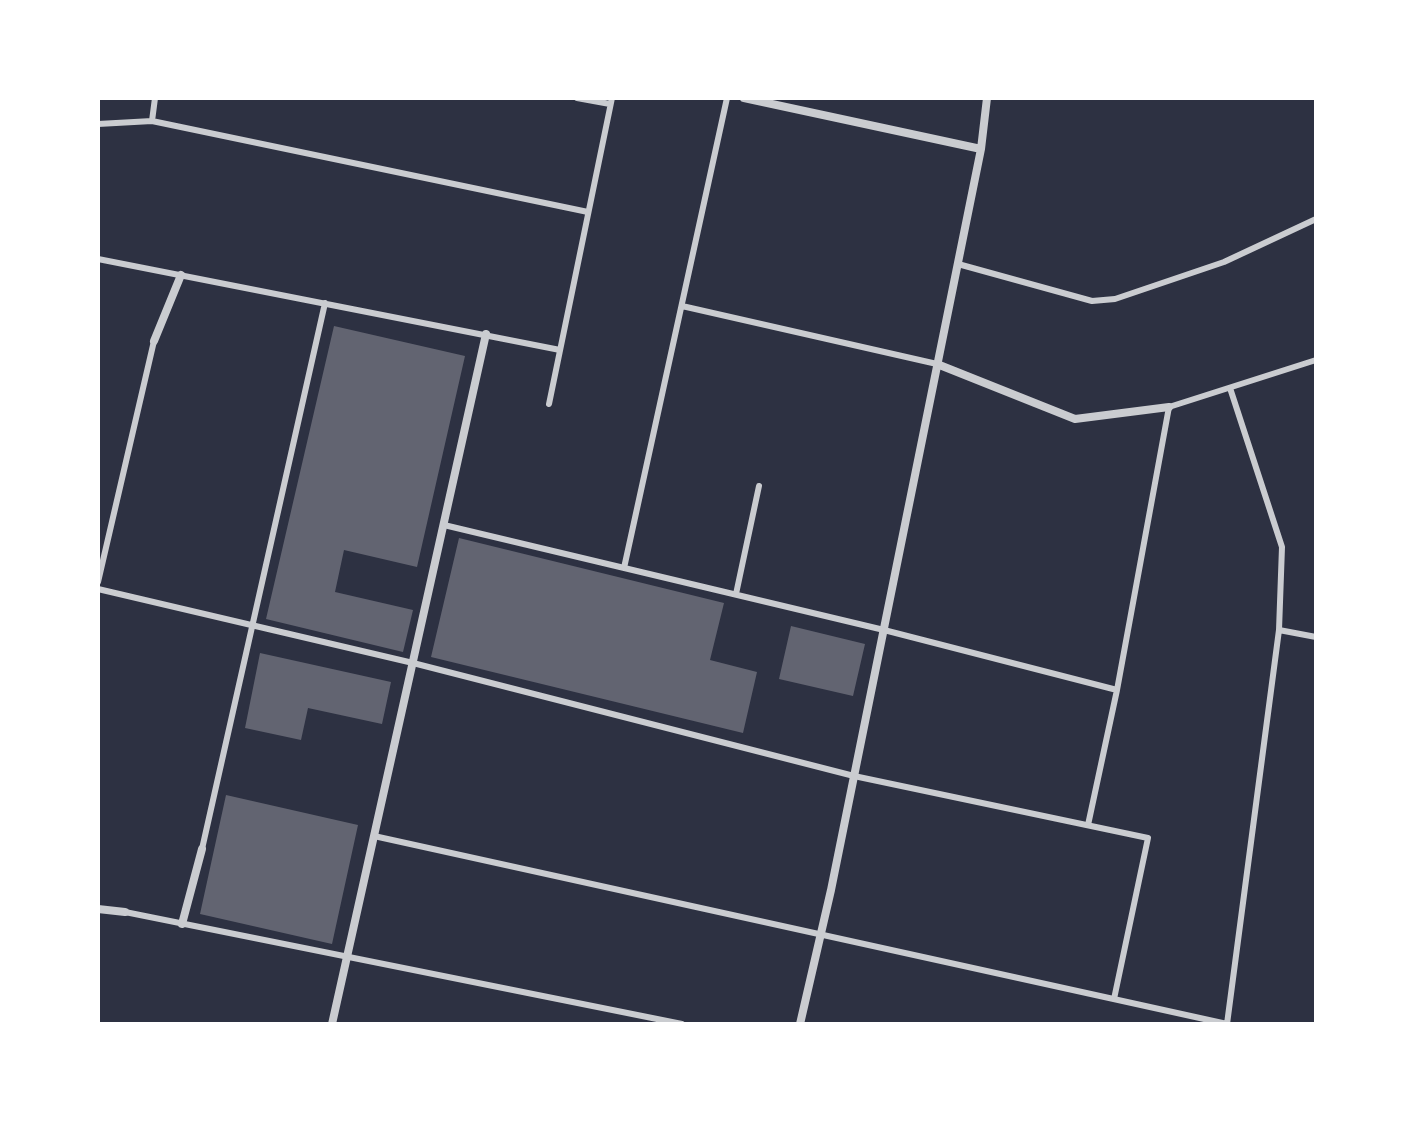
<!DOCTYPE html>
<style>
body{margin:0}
#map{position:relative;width:1414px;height:1122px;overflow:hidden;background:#2d3142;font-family:"Asap Condensed",sans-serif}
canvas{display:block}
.frame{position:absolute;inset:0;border:100px solid #fff;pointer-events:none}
</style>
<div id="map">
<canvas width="1414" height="1122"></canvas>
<div class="frame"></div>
</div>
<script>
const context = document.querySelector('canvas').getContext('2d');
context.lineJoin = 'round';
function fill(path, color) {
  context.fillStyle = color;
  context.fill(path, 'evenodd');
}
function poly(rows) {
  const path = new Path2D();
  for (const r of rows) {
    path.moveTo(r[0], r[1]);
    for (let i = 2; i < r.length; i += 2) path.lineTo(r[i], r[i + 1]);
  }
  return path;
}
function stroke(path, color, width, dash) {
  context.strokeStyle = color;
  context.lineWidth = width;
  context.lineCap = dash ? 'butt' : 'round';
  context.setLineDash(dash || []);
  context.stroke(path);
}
fill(poly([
 [334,326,465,356,417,567,344,550,335,592,413,610,403,652,266,619],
 [459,538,724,603,710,660,757,672,743,733,431,657],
 [791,626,865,644,853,696,779,679],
 [260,653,391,682,382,724,308,708,301,740,245,728],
 [226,795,358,825,332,944,200,914]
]), '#626471');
stroke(poly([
 [577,98,610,104],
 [152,121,155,98],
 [98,124,152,121,588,212],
 [98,259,560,350],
 [958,264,1092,301,1115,299,1224,262,1316,219],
 [682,306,937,364],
 [549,404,612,98],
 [444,525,884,630,1117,690],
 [624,568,727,98],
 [98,582,154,341],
 [98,589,413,663,854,776,1148,838,1114,999],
 [736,594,759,486],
 [1279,630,1316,637],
 [1088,825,1117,690,1169,407,1316,360],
 [374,836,1227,1024],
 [202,849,325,303],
 [125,912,682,1024],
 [1227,1024,1279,630,1282,547,1230,388]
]), '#caccd0', 6);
stroke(poly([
 [744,98,981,149],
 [154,341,181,275],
 [937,364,1075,419,1169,407],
 [98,909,125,912],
 [182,924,202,849],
 [332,1024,486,334],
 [800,1024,831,890,981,149,987,98]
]), '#caccd0', 8);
</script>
